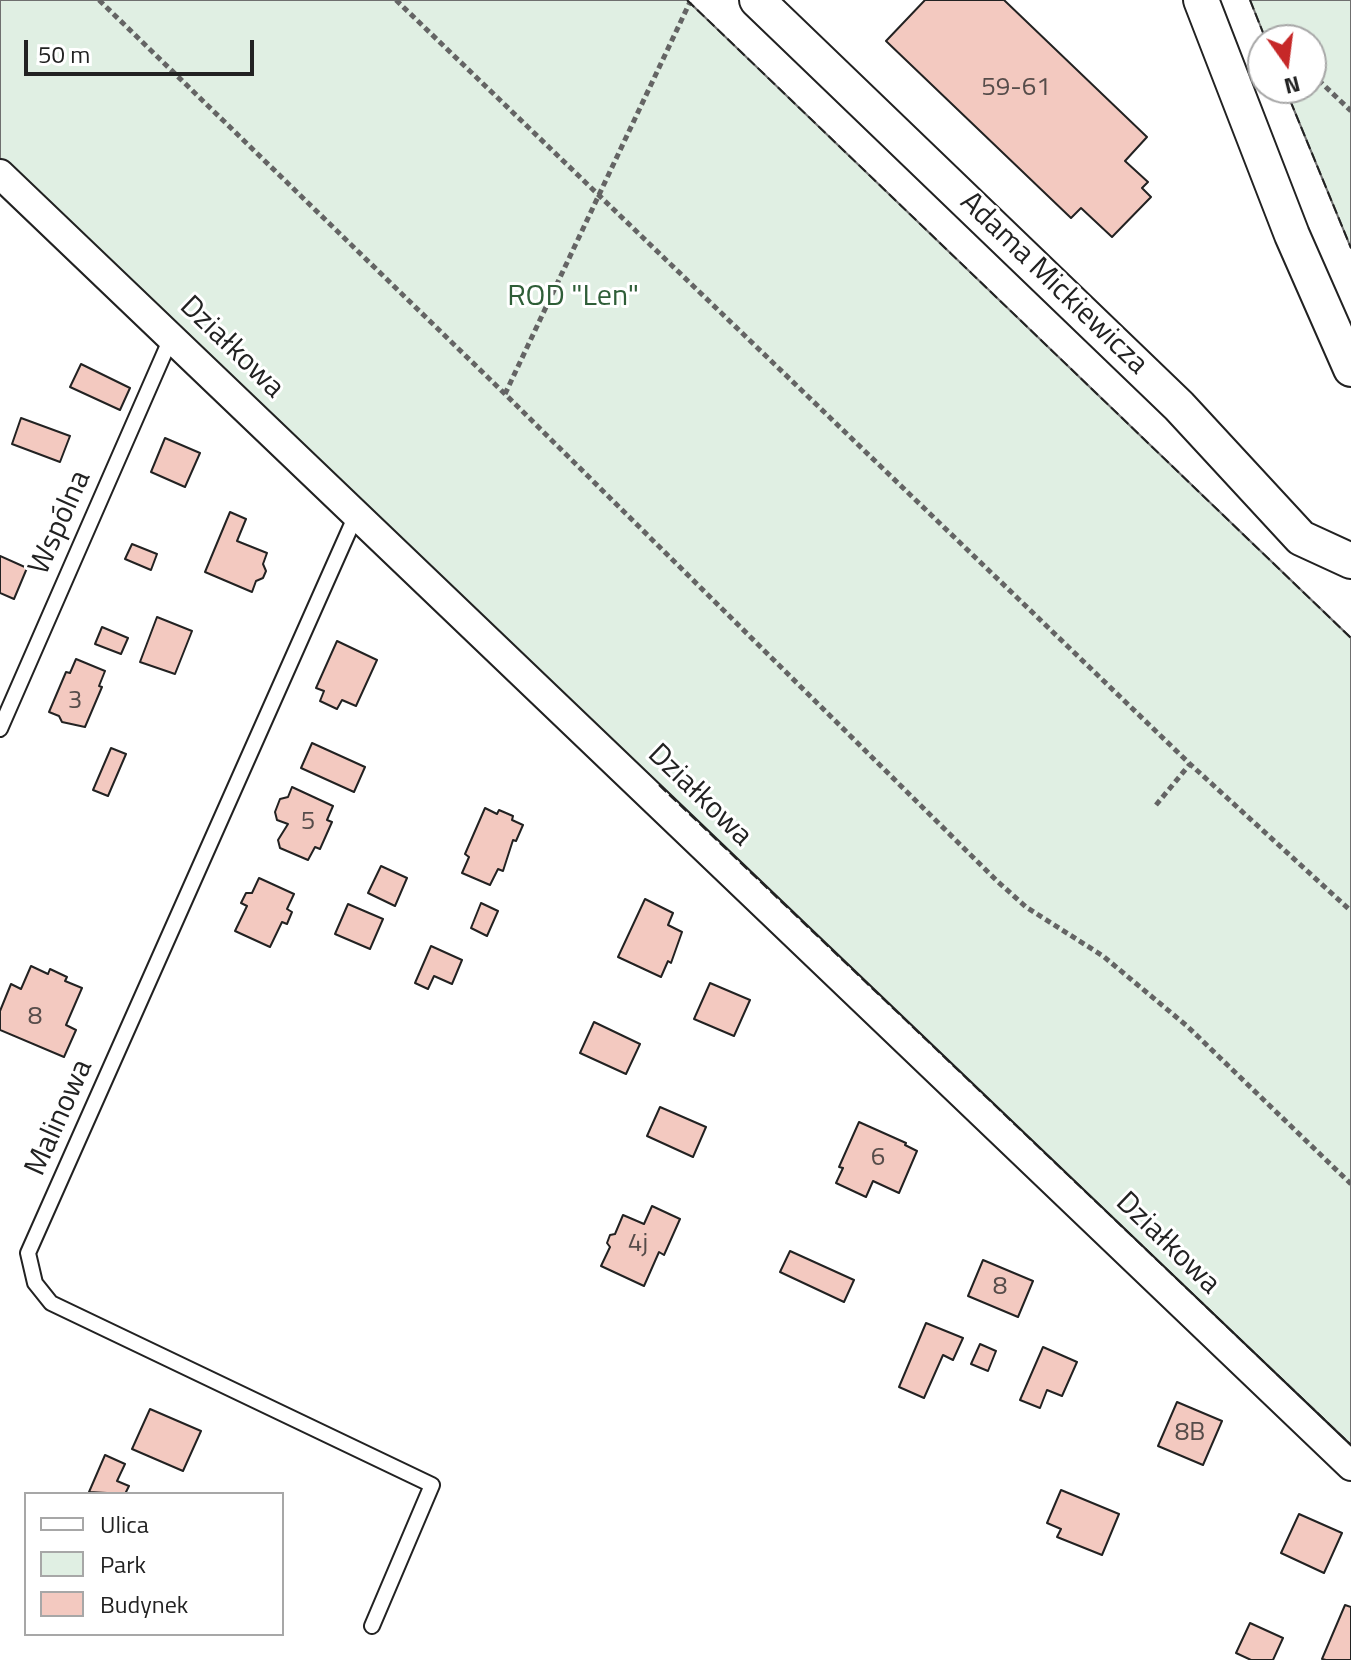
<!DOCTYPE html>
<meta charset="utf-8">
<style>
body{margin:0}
#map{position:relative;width:1351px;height:1660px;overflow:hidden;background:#fff;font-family:"Titillium Web",sans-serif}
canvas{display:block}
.legend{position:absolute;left:24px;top:1492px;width:260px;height:144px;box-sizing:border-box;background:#fff;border:2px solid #a7a7a7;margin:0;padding:10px 14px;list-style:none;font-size:24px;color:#222}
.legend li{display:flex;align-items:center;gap:16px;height:40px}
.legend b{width:40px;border:2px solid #a7a7a7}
.north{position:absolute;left:1247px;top:24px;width:80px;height:80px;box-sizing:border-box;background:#fff;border:2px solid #a7a7a7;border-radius:50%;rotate:166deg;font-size:22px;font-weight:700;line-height:32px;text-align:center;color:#222}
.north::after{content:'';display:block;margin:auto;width:28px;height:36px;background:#c62828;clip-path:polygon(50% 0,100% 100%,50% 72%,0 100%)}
.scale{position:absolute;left:24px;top:40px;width:230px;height:36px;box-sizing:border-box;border:4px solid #222;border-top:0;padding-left:10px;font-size:24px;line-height:28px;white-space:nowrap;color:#222;-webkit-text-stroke:6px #fff;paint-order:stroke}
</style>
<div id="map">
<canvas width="1351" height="1660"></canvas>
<ul class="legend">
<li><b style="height:10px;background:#fff"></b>Ulica</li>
<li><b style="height:22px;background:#e0efe3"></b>Park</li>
<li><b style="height:22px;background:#f3c9c0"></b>Budynek</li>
</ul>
<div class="north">N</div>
<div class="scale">50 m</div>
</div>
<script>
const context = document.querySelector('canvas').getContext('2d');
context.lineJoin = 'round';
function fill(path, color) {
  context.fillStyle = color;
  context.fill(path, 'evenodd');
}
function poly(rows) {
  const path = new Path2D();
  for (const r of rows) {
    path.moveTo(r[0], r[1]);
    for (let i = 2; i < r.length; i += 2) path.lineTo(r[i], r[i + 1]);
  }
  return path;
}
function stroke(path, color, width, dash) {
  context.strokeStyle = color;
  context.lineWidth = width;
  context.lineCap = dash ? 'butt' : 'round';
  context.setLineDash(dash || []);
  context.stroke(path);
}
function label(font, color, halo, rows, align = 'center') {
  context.font = font + ' "Titillium Web",sans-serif';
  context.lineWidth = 6;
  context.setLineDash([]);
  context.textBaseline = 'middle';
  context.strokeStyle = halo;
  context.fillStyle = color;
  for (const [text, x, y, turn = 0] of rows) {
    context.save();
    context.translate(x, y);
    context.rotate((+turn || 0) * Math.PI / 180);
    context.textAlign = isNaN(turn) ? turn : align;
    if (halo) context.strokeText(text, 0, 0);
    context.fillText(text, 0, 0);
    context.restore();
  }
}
const green = poly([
 [0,0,687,0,1351,638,1351,1445,0,158,0,0],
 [1250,0,1351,0,1351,248,1285,88,1311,88,1311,40,1266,40,1250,0]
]);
fill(green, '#e0efe3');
stroke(green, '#6f6f6f', 2);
const building = poly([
 [925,0,1004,0,1147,137,1125,161,1148,182,1142,188,1151,197,1112,237,1081,208,1071,218,886,41,925,0],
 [81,364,130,388,120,410,70,387,81,364],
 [21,418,70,436,60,462,12,444,21,418],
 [165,438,200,453,185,487,151,472,165,438],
 [230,512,246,519,237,541,267,553,263,564,266,571,263,578,256,581,252,592,205,572,230,512],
 [132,544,157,554,151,570,125,559,132,544],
 [0,556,27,568,14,599,0,593,0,556],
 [157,617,192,631,175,674,140,662,157,617],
 [102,627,128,638,121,654,95,644,102,627],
 [337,641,377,660,356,706,342,700,337,709,320,701,324,691,316,688,337,641],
 [76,659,105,671,99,686,102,687,85,727,62,722,59,716,49,712,66,672,70,673,76,659],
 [312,743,365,767,354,792,301,768,312,743],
 [111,748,126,754,108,796,93,790,111,748],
 [292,787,333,806,327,820,332,822,320,849,315,847,308,860,280,848,278,840,288,824,277,820,275,812,280,799,288,797,292,787],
 [485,808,497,814,499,810,513,816,512,820,523,825,516,841,513,840,503,871,498,869,490,885,462,873,469,857,465,854,485,808],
 [381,866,407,878,395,906,368,893,381,866],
 [259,878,294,894,287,909,292,912,287,924,282,922,270,947,235,931,247,906,241,903,246,893,252,893,259,878],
 [645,899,673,913,668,925,682,932,671,963,668,961,661,977,618,957,645,899],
 [481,903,498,911,487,936,471,928,481,903],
 [348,904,383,919,370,949,335,934,348,904],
 [431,946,462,960,452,984,434,976,428,989,415,983,431,946],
 [31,966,48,974,50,969,67,977,65,981,82,988,66,1025,76,1030,64,1057,0,1030,0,1011,11,984,21,989,31,966],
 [710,983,750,1000,734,1036,694,1019,710,983],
 [594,1022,640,1044,626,1074,580,1053,594,1022],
 [660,1107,706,1127,693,1157,647,1136,660,1107],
 [859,1122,906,1143,905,1145,917,1151,899,1193,873,1181,866,1197,836,1183,843,1168,839,1167,859,1122],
 [652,1206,680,1219,664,1255,659,1252,644,1286,601,1266,610,1247,607,1243,610,1235,615,1234,623,1215,644,1224,652,1206],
 [790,1251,854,1280,844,1302,780,1272,790,1251],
 [983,1260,1033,1281,1018,1317,968,1296,983,1260],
 [926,1323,963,1338,953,1360,943,1355,924,1398,899,1387,926,1323],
 [980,1344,996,1351,988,1371,971,1364,980,1344],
 [1043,1347,1077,1362,1062,1396,1047,1390,1040,1408,1020,1400,1043,1347],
 [1177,1402,1222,1421,1203,1465,1158,1446,1177,1402],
 [150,1409,201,1431,183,1471,132,1449,150,1409],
 [105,1455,125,1464,117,1481,129,1486,125,1494,89,1492,105,1455],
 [1061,1490,1119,1514,1102,1555,1057,1537,1061,1529,1047,1523,1061,1490],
 [1299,1514,1342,1533,1324,1573,1281,1553,1299,1514],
 [1345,1605,1351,1607,1351,1660,1326,1660,1322,1659,1345,1605],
 [1250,1623,1283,1638,1273,1660,1251,1660,1236,1653,1250,1623]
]);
fill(building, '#f3c9c0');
stroke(building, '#222', 2);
const service = poly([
 [356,515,28,1253,35,1283,51,1303,432,1485,372,1626],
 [0,729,171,338]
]);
const minor = poly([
 [0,174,1351,1466]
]);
const tertiary = poly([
 [757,0,1179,406,1301,538,1351,561],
 [1201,0,1292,235,1351,369]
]);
stroke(service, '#222', 18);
stroke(minor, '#222', 32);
stroke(tertiary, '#222', 38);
stroke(poly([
 [99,0,505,394,996,880,1026,907,1103,956,1187,1026,1351,1184],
 [396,0,1190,764,1351,911],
 [1268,32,1276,40],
 [1311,73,1351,111],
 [505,394,690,2],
 [1156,805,1190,764]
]), '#646464', 5, [6, 4]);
stroke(service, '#fff', 14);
stroke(minor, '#fff', 28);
stroke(tertiary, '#fff', 34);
stroke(poly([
 [687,0,1351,638],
 [1250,0,1266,40],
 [1285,88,1351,248],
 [659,785,1351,1445]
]), '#222', 2, [10, 4]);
label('26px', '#564c4a', null, [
 ["59-61",1016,89],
 ["3",75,702],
 ["5",308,823],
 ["8",35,1018],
 ["6",878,1159],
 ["4j",638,1245],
 ["8",1000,1288],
 ["8B",1190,1434]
]);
label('30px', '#222', '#fff', [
 ["Adama Mickiewicza",1053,284,44],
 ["Działkowa",231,348,44],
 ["Wspólna",61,523,-66],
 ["Działkowa",699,796,44],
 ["Malinowa",60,1118,-66],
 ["Działkowa",1167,1244,44]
]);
label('30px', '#2f5e38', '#fff', [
 ["ROD \"Len\"",573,298]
]);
</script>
